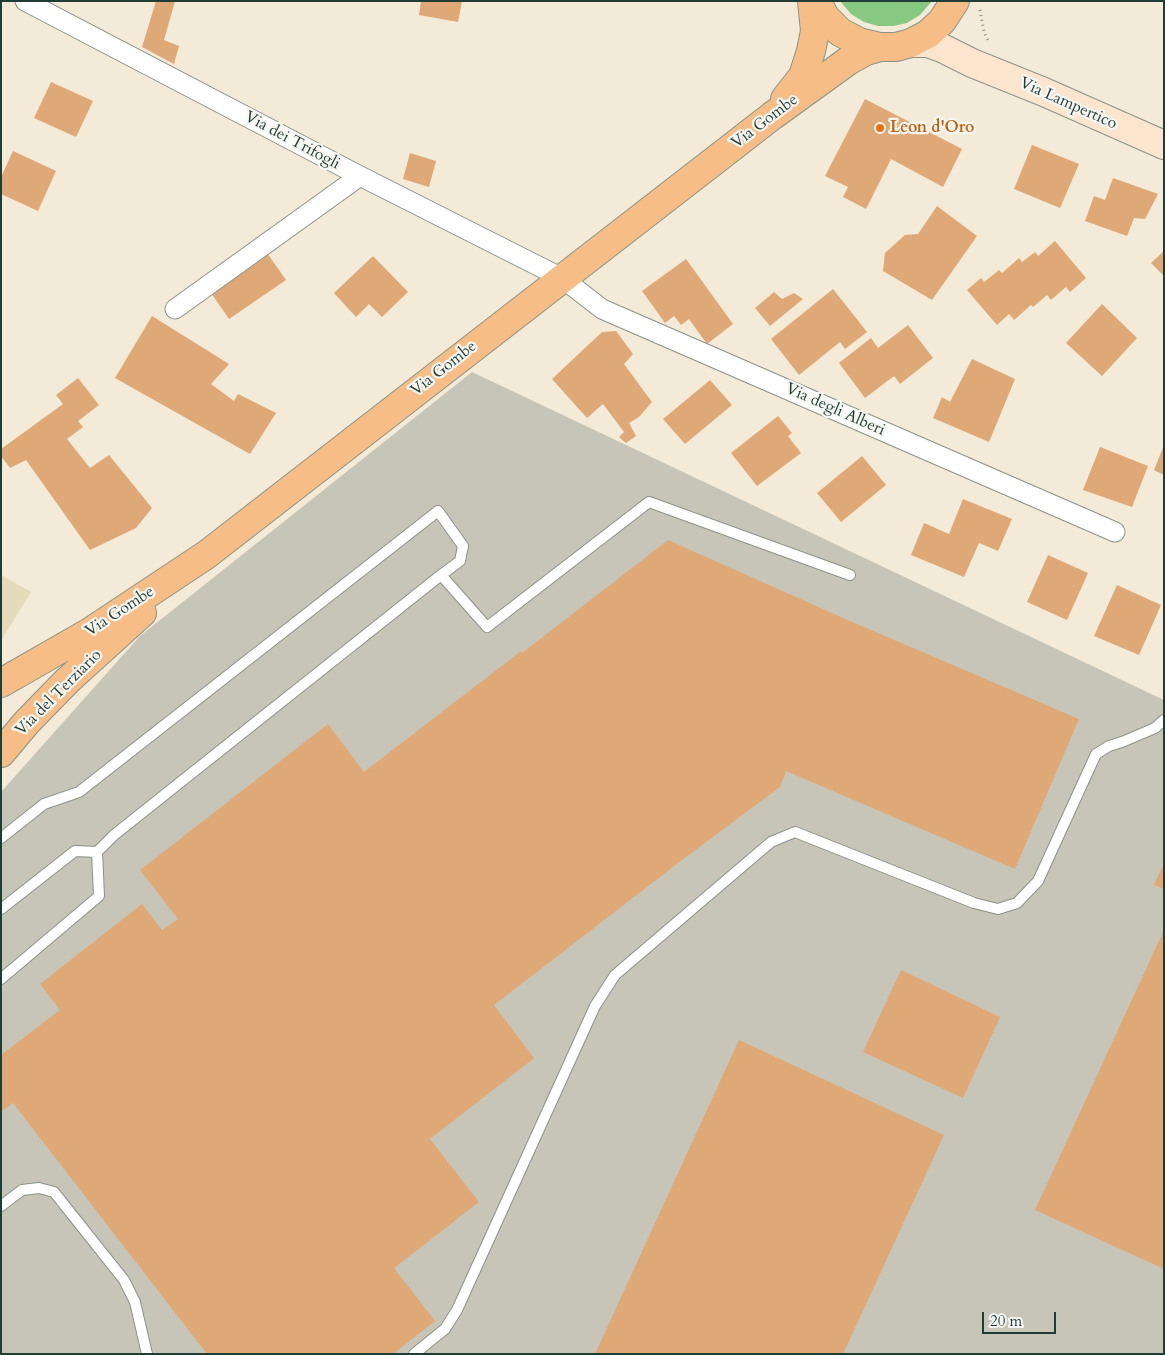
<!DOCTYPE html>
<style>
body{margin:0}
#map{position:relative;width:1165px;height:1355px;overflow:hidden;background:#f3ead8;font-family:Cardo,serif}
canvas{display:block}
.frame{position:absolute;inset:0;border:2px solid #1f3d34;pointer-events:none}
.scale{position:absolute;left:982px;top:1312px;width:74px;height:22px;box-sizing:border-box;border:2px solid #1f3d34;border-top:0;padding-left:6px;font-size:15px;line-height:18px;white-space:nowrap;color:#1f3d34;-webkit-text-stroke:4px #f6f6f2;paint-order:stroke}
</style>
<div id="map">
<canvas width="1165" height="1355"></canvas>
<div class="frame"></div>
<div class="scale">20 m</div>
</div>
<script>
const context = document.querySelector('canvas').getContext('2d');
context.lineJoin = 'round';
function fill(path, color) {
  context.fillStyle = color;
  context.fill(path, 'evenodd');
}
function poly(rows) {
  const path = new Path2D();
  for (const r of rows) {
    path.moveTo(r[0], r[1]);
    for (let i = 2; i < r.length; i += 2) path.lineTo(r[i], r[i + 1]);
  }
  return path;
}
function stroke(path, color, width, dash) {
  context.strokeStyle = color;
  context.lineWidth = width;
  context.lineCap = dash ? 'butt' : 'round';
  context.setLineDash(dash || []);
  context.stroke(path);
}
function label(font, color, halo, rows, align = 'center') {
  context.font = font + ' Cardo,serif';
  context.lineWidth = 4.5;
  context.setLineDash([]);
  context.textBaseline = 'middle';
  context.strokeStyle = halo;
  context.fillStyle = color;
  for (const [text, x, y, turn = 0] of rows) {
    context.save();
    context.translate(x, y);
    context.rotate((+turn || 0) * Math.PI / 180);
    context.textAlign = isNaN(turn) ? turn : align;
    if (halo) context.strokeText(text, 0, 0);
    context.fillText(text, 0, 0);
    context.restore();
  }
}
fill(poly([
 [1,575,31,592,1,641]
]), '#e5dbba');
fill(poly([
 [472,372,1164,700,1164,1354,1,1354,1,792,140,636]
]), '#c7c5b8');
fill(poly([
 [840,1,932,1,920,15,907,23,893,26,878,26,864,22,851,14]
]), '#88c981');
fill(poly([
 [156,1,175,1,164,40,179,46,174,64,142,47],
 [421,1,462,1,458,22,419,15],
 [51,82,93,101,76,137,34,118],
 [865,99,962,149,943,187,891,159,866,209,843,197,848,187,825,176],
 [1032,145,1079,164,1060,208,1014,189],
 [13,151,56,171,38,211,1,194,1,177],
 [410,153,436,161,429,187,403,179],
 [1113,178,1158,194,1145,219,1134,218,1127,236,1085,221,1094,196,1105,200],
 [937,206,977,236,932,300,883,271,885,253,905,235,918,234],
 [1055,241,1086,278,1070,292,1066,287,1051,300,1047,295,1033,307,1031,305,1014,320,1009,314,997,325,967,290,981,278,984,282,999,270,1002,273,1019,258,1022,262,1035,252,1038,256],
 [265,250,286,280,229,319,209,290],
 [1164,251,1164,276,1151,263],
 [373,256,408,292,382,317,369,304,356,317,334,293],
 [686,259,733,324,707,344,689,319,681,325,674,316,665,323,642,291],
 [833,289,867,332,845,349,840,342,799,375,771,339],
 [774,292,782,299,794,293,803,299,770,326,755,308],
 [1102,304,1137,338,1102,376,1066,343],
 [152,316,229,364,211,384,234,401,238,394,276,413,250,454,115,378],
 [908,325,933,358,900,384,894,376,865,398,839,363,871,338,878,348],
 [616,331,633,354,624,364,652,402,639,417,629,423,636,436,626,443,619,437,624,432,603,404,587,418,552,379,602,332],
 [972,359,1015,379,989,442,933,418,942,397,950,402],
 [78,378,99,405,78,421,83,427,67,439,90,468,109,455,152,508,136,528,90,550,26,460,10,468,1,456,1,449,63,404,56,395],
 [710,380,732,405,685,444,663,419],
 [778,416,792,433,788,436,801,453,757,486,731,453],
 [1164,445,1164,475,1154,470],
 [1100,447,1148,466,1132,507,1083,490],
 [862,456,886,485,841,522,817,493],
 [963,499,1012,519,998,551,979,543,964,577,911,555,924,523,949,534],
 [668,540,850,621,1079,719,1015,869,786,771,780,787,682,860,494,1005,534,1058,430,1139,479,1202,394,1268,435,1321,393,1354,207,1354,13,1103,1,1112,1,1055,60,1010,40,984,142,904,162,930,178,919,140,870,328,724,364,772,521,651,522,653],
 [1048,555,1088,573,1067,620,1027,602],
 [1117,585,1161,605,1139,655,1094,636],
 [1164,863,1164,889,1154,885],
 [1164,930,1164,1269,1035,1210],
 [901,970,1000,1017,963,1098,863,1052],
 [739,1040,944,1135,843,1354,595,1354]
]), '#dea976');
const lane = poly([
 [1,838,44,804,79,792,438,511,463,546,460,561,441,575],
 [1,909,75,851,97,852],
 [1,979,99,896,97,852,114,835,441,575,487,627,649,502,850,575],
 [1,1206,22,1190,39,1188,54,1192,124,1280,135,1302,147,1354],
 [414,1354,445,1329,457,1310,595,1006,615,975,771,842,795,832,974,903,998,909,1017,903,1038,881,1096,754,1109,746,1122,742,1155,728,1164,720]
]);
const street = poly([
 [25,1,360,176,562,278,602,309,1115,532],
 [175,309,360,176]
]);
const secondary = poly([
 [911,43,928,43,942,48,972,63,1044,92,1164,145]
]);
const primary = poly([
 [817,1,825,17,840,32,859,42,880,47,896,47,911,43,928,34,942,21,955,1],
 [785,99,803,76,811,51,815,31,812,1],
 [1,683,90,632,206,555,772,116,848,61,866,51,880,47],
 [1,753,27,722,67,681,142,613]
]);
stroke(lane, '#899486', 12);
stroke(street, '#899486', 21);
stroke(secondary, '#899486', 30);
stroke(primary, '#899486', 30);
stroke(poly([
 [980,10,984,32,989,42]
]), '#899486', 3, [1, 4]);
stroke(lane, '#fff', 10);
stroke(street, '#fff', 19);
stroke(secondary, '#fbe5cf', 28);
stroke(primary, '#f6be86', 28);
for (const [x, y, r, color] of [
 [880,128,5,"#e8710a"]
]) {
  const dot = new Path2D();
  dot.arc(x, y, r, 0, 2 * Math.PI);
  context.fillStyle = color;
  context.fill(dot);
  stroke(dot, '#f6f6f2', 2);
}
label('16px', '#1f3d34', '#f6f6f2', [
 ["Via Lampertico",1068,104,24],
 ["Via Gombe",765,122,-37],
 ["Via dei Trifogli",292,141,28],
 ["Via Gombe",444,369,-38],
 ["Via degli Alberi",835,410,24],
 ["Via Gombe",120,612,-33],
 ["Via del Terziario",59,693,-45]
]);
label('bold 16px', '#c56008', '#f6f6f2', [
 ["Leon d'Oro",890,128]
], 'left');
</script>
